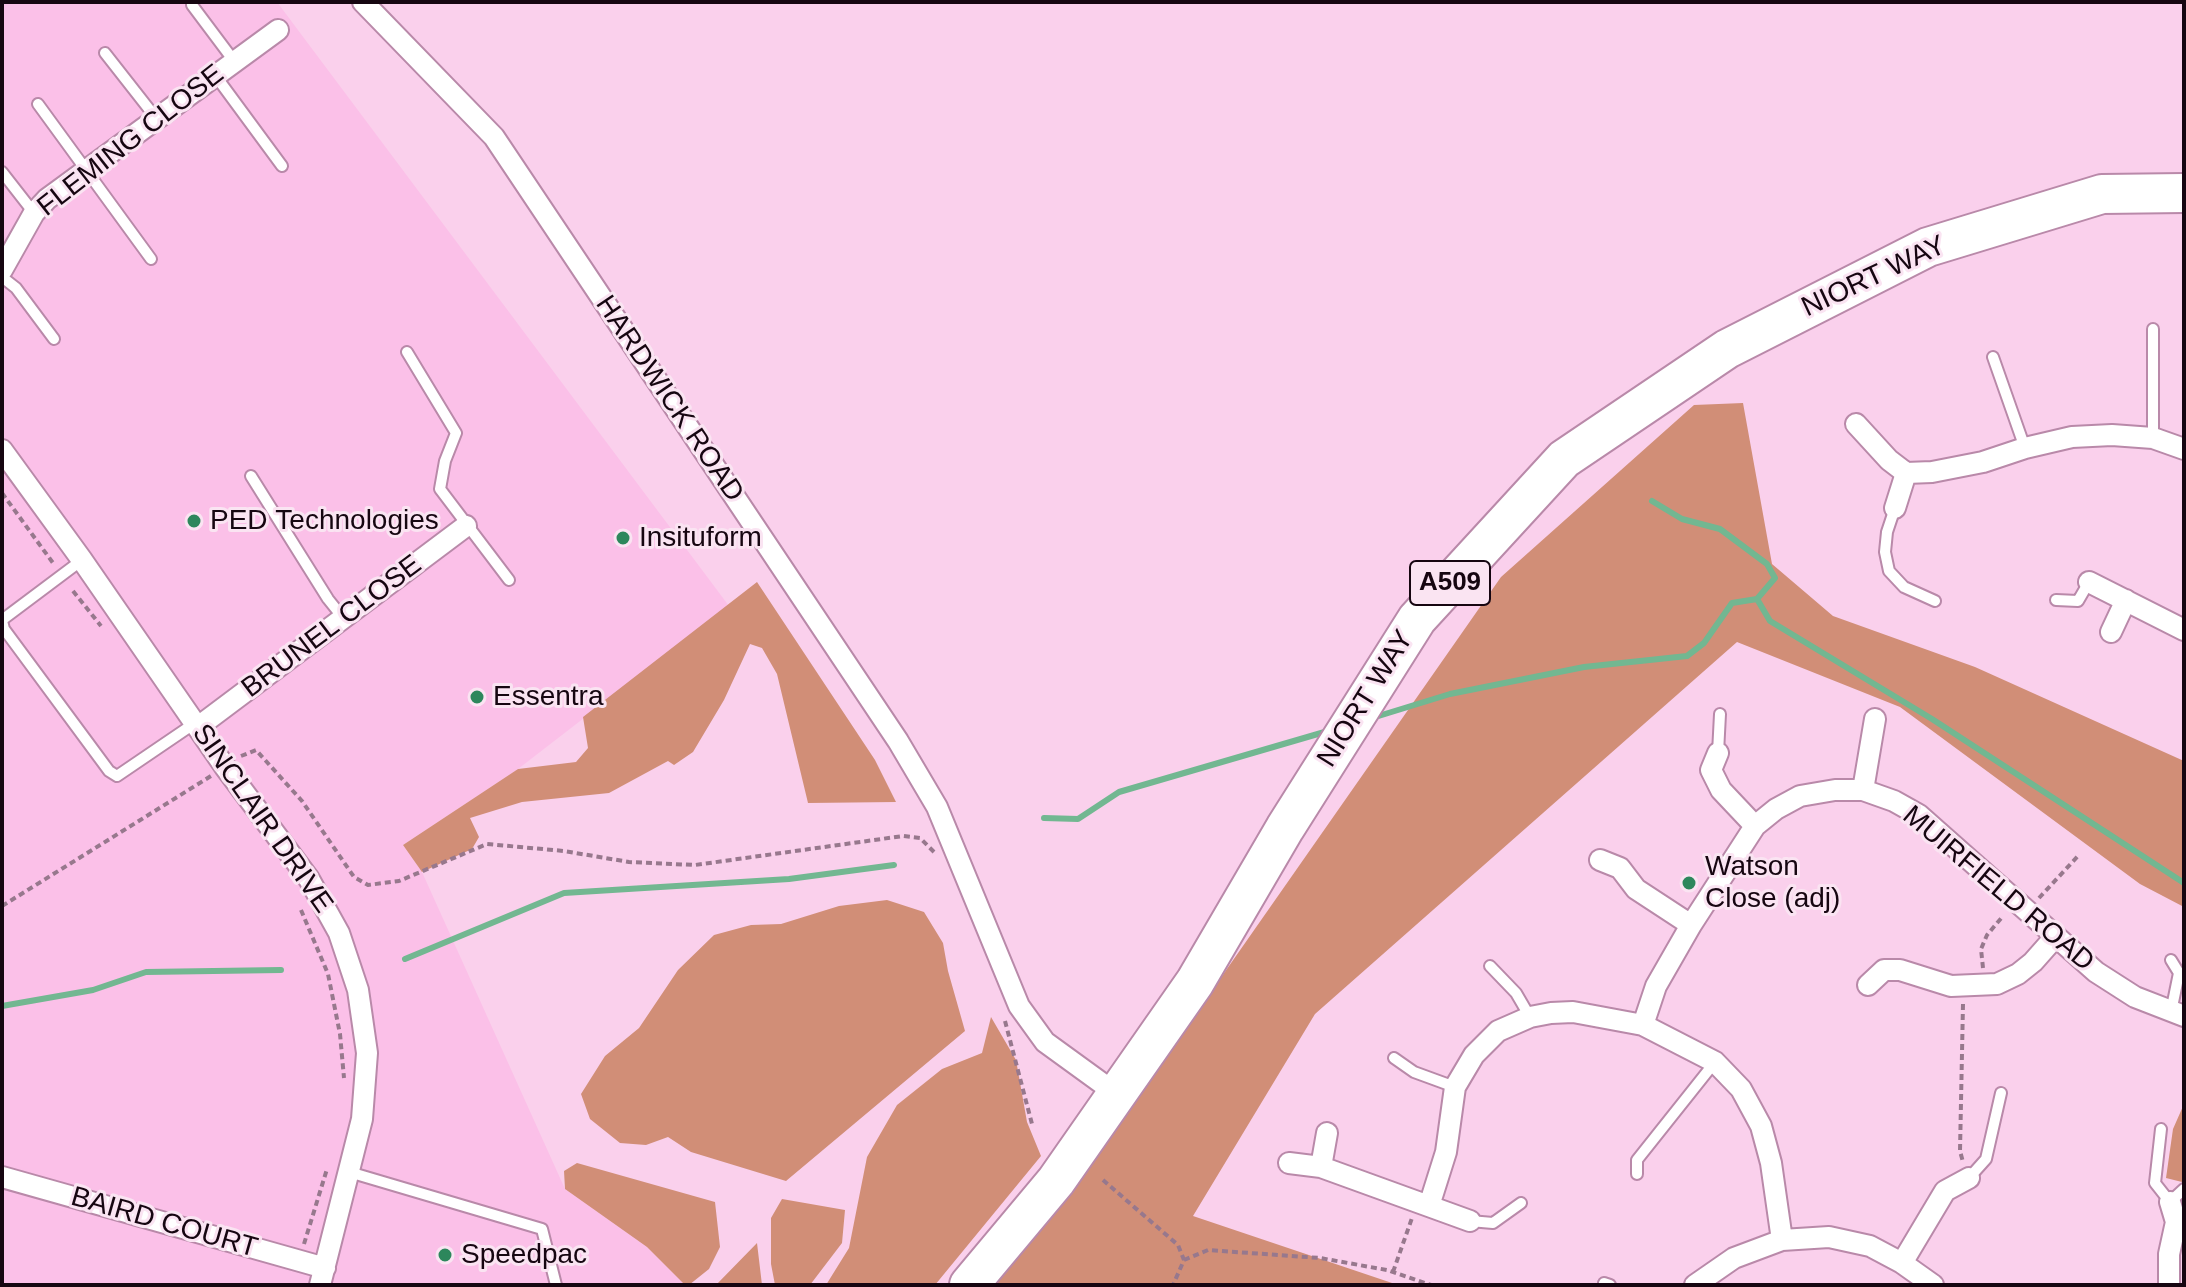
<!DOCTYPE html>
<style>
body{margin:0}
#map{position:relative;width:2186px;height:1287px;overflow:hidden;background:#fad0ec;font-family:Helvetica,sans-serif}
canvas{display:block}
.frame{position:absolute;inset:0;border:4px solid #160611;pointer-events:none}
</style>
<div id="map">
<canvas width="2186" height="1287"></canvas>
<div class="frame"></div>
</div>
<script>
const context = document.querySelector('canvas').getContext('2d');
context.lineJoin = 'round';
function fill(path, color) {
  context.fillStyle = color;
  context.fill(path, 'evenodd');
}
function poly(rows) {
  const path = new Path2D();
  for (const r of rows) {
    path.moveTo(r[0], r[1]);
    for (let i = 2; i < r.length; i += 2) path.lineTo(r[i], r[i + 1]);
  }
  return path;
}
function stroke(path, color, width, dash) {
  context.strokeStyle = color;
  context.lineWidth = width;
  context.lineCap = dash ? 'butt' : 'round';
  context.setLineDash(dash || []);
  context.stroke(path);
}
function label(font, color, halo, rows, align = 'center') {
  context.font = font + ' Helvetica,sans-serif';
  context.lineWidth = 6;
  context.setLineDash([]);
  context.textBaseline = 'middle';
  context.strokeStyle = halo;
  context.fillStyle = color;
  for (const [text, x, y, turn = 0] of rows) {
    context.save();
    context.translate(x, y);
    context.rotate((+turn || 0) * Math.PI / 180);
    context.textAlign = isNaN(turn) ? turn : align;
    if (halo) context.strokeText(text, 0, 0);
    context.fillText(text, 0, 0);
    context.restore();
  }
}
fill(poly([
 [2,2,277,2,729,606,518,769,403,845,422,872,565,1189,647,1247,685,1285,2,1285]
]), '#fbc0e8');
fill(poly([
 [1743,403,1772,564,1833,616,1975,667,2184,761,2184,907,2140,884,1900,707,1737,642,1315,1014,1193,1216,1398,1285,988,1285,1061,1202,1108,1139,1501,577,1694,405],
 [757,582,875,760,896,802,808,803,777,674,762,648,750,644,724,700,693,752,674,765,668,761,609,793,522,802,470,818,479,837,472,849,422,872,403,845,518,769,576,762,588,748,583,717],
 [887,900,924,912,943,943,948,971,965,1031,786,1181,691,1152,668,1137,646,1145,620,1143,590,1119,581,1094,605,1056,639,1028,678,970,714,935,751,925,781,924,839,906],
 [991,1017,1016,1060,1027,1122,1041,1156,935,1285,826,1285,849,1248,867,1157,897,1105,942,1069,982,1053],
 [2184,1104,2184,1175,2182,1182,2166,1178,2173,1129],
 [577,1163,715,1202,720,1247,709,1269,689,1285,685,1285,647,1247,565,1189,564,1171],
 [782,1199,845,1210,842,1243,810,1285,775,1285,771,1264,771,1218],
 [757,1243,762,1285,716,1285]
]), '#d18e77');
stroke(poly([
 [1652,501,1682,519,1720,529,1767,564,1775,578,1757,599],
 [1372,718,1450,694,1584,667,1687,656,1704,643,1732,603,1757,599,1770,621,1932,719,2184,883],
 [1044,818,1078,819,1119,792,1328,731],
 [405,959,564,893,789,879,894,865],
 [2,1006,93,990,146,972,281,970]
]), '#72b791', 6);
const lane = poly([
 [192,5,234,61],
 [105,53,156,118],
 [215,75,282,166],
 [38,104,151,259],
 [2,172,34,213],
 [2,277,16,288,54,339],
 [407,352,456,433,445,461,440,489,509,580],
 [1993,357,2025,448],
 [2153,438,2153,329],
 [251,476,328,599,344,619],
 [1895,508,1887,532,1885,552,1889,571,1904,587,1935,601],
 [2056,600,2078,601,2089,582],
 [2,620,82,560],
 [2,621,4,629,109,771,117,776,195,723],
 [1718,753,1720,714],
 [1490,966,1516,993,1530,1017],
 [2171,1012,2179,973,2171,960],
 [1394,1058,1414,1072,1455,1087],
 [2161,1129,2155,1183,2170,1202,2184,1189],
 [349,1172,542,1229,556,1285],
 [1637,1174,1637,1160,1715,1062],
 [1969,1178,1986,1159,2001,1093],
 [1470,1221,1493,1223,1521,1203],
 [1604,1283,1610,1285]
]);
const street = poly([
 [363,2,494,137,898,741,937,807,1019,1006,1045,1042,1118,1095],
 [2,270,34,213,47,199,278,30],
 [1856,424,1889,460,1906,473,1932,472,1983,462,2025,448,2072,437,2112,435,2153,438,2184,449],
 [2,450,82,560,225,767,309,879,339,933,358,990,367,1053,362,1119,320,1285],
 [1895,508,1906,473],
 [2089,582,2184,630],
 [2111,632,2126,600],
 [198,727,466,526],
 [1718,753,1711,770,1721,790,1755,826],
 [1863,790,1875,719],
 [1600,860,1620,868,1636,889,1691,925],
 [1868,985,1884,970,1900,970,1951,986,1997,984,2018,974,2033,962,2056,936],
 [1643,1025,1656,986,1691,925,1755,826,1776,809,1800,796,1835,790,1863,790,1894,801,1919,815,2096,972,2135,997,2184,1016],
 [1289,1163,1321,1167,1470,1221],
 [1321,1167,1327,1133],
 [2,1177,325,1268],
 [1429,1206,1446,1152,1455,1087,1474,1055,1498,1031,1530,1017,1551,1013,1573,1012,1643,1025,1715,1062,1741,1089,1761,1126,1771,1163,1782,1240],
 [1902,1263,1945,1191,1969,1178],
 [1695,1285,1734,1258,1782,1240,1829,1237,1870,1246,1902,1263,1933,1285],
 [2169,1285,2169,1254,2176,1222,2170,1202]
]);
const highway = poly([
 [969,1285,1056,1181,1195,982,1285,828,1417,619,1564,459,1727,349,1928,247,2102,194,2184,193]
]);
stroke(lane, '#b989a9', 14);
stroke(street, '#b989a9', 24);
stroke(highway, '#b989a9', 42);
stroke(poly([
 [2,493,53,563],
 [73,591,101,626],
 [241,756,256,750,302,801,354,877,368,885,399,881,487,844,564,851,629,862,695,865,903,836,920,838,934,852],
 [2039,898,2078,856],
 [2,906,211,776],
 [301,910,328,974,340,1034,344,1078],
 [1983,968,1981,949,1987,935,2003,916],
 [1963,1004,1960,1151,1963,1162],
 [1005,1021,1032,1124],
 [1103,1180,1178,1245,1184,1260,1173,1285],
 [304,1244,327,1169],
 [1184,1260,1208,1250,1320,1258,1387,1270,1431,1285],
 [1393,1272,1412,1218]
]), '#97788d', 4, [6, 4]);
stroke(lane, '#fff', 10);
stroke(street, '#fff', 20);
stroke(highway, '#fff', 38);
for (const [x, y, r, color] of [
 [194,521,8,"#2d875c"],
 [623,538,8,"#2d875c"],
 [477,697,8,"#2d875c"],
 [1689,883,8,"#2d875c"],
 [445,1255,8,"#2d875c"]
]) {
  const dot = new Path2D();
  dot.arc(x, y, r, 0, 2 * Math.PI);
  context.fillStyle = color;
  context.fill(dot);
  stroke(dot, '#fae4f2', 3);
}
for (const [x, y, w] of [
 [1450,583,80]
]) {
  const box = new Path2D();
  box.roundRect(x - w / 2, y - 22, w, 44, 6);
  context.fillStyle = '#fae4f2';
  context.fill(box);
  stroke(box, '#160611', 2);
}
label('bold 26px', '#160611', null, [
 ["A509",1450,583]
]);
label('28px', '#160611', '#fae4f2', [
 ["FLEMING CLOSE",131,141,-38],
 ["NIORT WAY",1874,277,-25],
 ["HARDWICK ROAD",669,399,56],
 ["BRUNEL CLOSE",332,627,-37],
 ["NIORT WAY",1366,699,-58],
 ["SINCLAIR DRIVE",262,819,55],
 ["MUIRFIELD ROAD",1998,889,40],
 ["BAIRD COURT",164,1223,16]
]);
label('28px', '#160611', '#fae4f2', [
 ["PED Technologies",210,521],
 ["Insituform",639,538],
 ["Essentra",493,697],
 ["Watson",1705,867],
 ["Close (adj)",1705,899],
 ["Speedpac",461,1255]
], 'left');
</script>
